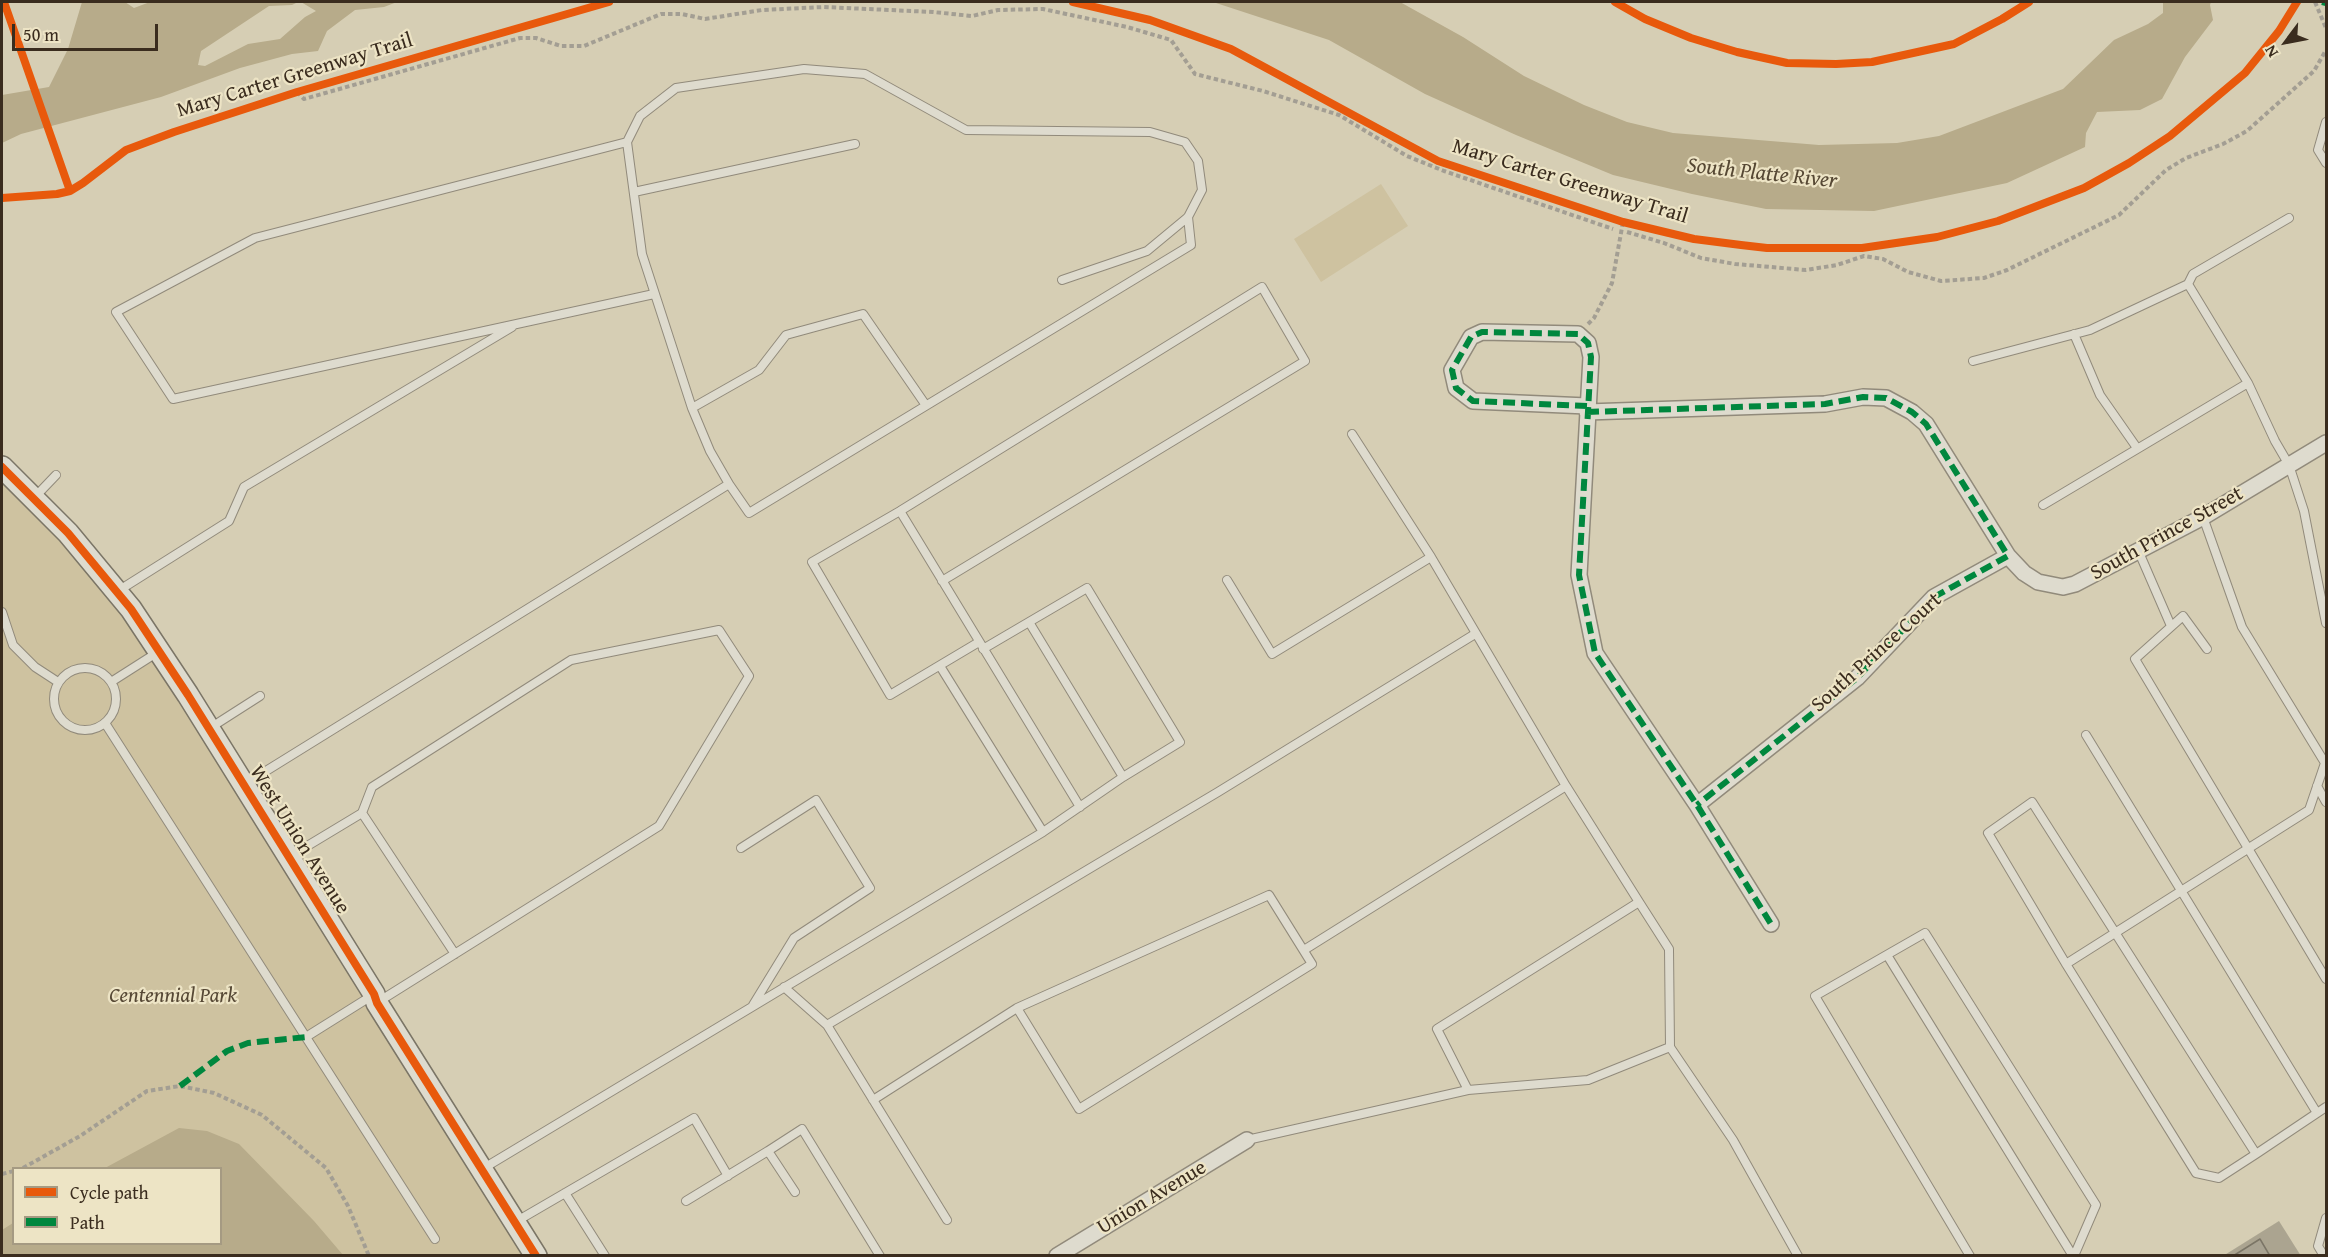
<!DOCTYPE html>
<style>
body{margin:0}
#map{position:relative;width:2328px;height:1257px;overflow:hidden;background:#d6ceb4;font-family:"Gentium Book Plus",serif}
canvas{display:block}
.frame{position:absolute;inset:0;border:3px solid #3a2c1e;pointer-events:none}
.legend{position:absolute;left:12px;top:1167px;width:210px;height:78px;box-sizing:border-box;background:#ede4c5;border:2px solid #a59a82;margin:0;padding:8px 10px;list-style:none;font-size:18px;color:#3a2c1e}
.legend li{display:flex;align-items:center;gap:12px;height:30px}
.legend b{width:30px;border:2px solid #a59a82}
.north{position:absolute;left:2256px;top:12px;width:60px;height:60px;-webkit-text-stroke:4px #ede4c5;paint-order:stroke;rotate:238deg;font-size:16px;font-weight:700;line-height:24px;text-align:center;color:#3a2c1e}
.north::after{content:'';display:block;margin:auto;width:21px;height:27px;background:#3a2c1e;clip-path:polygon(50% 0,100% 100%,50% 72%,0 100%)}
.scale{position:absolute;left:12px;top:24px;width:146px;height:27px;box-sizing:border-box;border:3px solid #3a2c1e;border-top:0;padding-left:8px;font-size:18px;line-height:21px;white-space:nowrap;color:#3a2c1e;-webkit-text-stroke:4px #ede4c5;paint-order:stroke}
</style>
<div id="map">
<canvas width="2328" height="1257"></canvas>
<div class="frame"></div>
<ul class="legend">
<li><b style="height:8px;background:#e8590c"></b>Cycle path</li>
<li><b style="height:8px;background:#00873e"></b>Path</li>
</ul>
<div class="north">N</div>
<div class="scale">50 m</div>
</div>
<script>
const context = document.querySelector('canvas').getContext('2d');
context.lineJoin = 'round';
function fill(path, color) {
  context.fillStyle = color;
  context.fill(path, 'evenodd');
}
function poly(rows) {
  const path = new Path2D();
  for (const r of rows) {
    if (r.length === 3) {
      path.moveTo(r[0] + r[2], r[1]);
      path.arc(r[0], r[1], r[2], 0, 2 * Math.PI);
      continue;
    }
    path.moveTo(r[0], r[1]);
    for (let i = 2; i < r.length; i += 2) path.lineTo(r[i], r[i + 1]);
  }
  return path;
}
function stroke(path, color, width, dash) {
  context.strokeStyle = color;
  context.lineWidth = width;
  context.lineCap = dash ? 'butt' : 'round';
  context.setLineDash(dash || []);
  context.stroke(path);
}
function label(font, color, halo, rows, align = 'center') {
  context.font = font + ' "Gentium Book Plus",serif';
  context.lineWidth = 4.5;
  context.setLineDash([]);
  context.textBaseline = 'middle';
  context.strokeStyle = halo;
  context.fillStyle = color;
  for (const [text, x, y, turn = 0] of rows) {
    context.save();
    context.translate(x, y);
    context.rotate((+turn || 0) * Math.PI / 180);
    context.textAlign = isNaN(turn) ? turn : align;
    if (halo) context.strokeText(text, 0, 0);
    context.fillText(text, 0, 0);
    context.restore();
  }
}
fill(poly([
 [1381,184,1408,226,1321,282,1294,239],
 [2,469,117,592,536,1255,2,1255],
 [14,1168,220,1168,220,1244,14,1244]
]), '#cec2a0');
fill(poly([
 [82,2,125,2,134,8,150,2,298,2,292,5,269,6,201,51,198,65,205,66,248,44,280,39,305,17,316,11,301,2,397,2,384,7,355,10,327,31,318,51,292,54,240,68,161,97,21,134,2,143,2,95,49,87,68,49],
 [1213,2,1365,2,1367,3,1400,2,1463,37,1524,76,1584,105,1627,122,1673,133,1819,145,1897,143,1939,136,2063,89,2114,40,2148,24,2163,13,2163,2,2211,2,2210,5,2213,20,2185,57,2162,99,2140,110,2097,112,2086,133,2085,147,2007,183,1874,211,1766,209,1692,194,1613,175,1516,135,1425,94,1329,40],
 [179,1128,207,1131,239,1144,314,1221,343,1255,2,1255,2,1230,13,1223,14,1244,220,1244,220,1168,105,1168]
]), '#b7ab8a');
fill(poly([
 [2279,1221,2301,1256,2223,1256]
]), '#0003');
const building = poly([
 [2260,1239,2270,1256,2233,1256,2260,1239]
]);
fill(building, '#a8a291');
stroke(building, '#7b7566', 1.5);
const lane = poly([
 [2326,122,2318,150,2326,163],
 [627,142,255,238,116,312,173,399,654,294],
 [634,192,855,144],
 [2289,218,2193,274,2188,284,2248,383,2275,441,2289,465,2304,511,2326,623],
 [2074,334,2100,395,2137,448],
 [1973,361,2090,330,2188,284],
 [692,408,759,370,786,335,863,314,925,404],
 [729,484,749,513,1191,245,1188,217],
 [34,498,56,475],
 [2043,505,2248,383],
 [900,511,1080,807],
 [2138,550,2171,626],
 [1227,580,1272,654,1431,557],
 [942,581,1305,361,1262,287,900,511,812,562,890,695,979,642],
 [118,591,229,521,244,487,512,327],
 [2,612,13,645,35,667,58,682],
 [983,649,1029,622,1087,588,1180,742,1123,777,1029,622],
 [2207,649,2183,616,2135,659,2326,979],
 [85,699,31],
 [111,682,158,652],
 [105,723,435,1239],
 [210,728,260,696],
 [2086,735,2317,1113],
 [245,784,729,484,710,451,692,408,642,254,627,142,640,116,676,88,804,69,865,74,966,130,1150,132,1185,142,1198,161,1202,190,1188,217,1147,251,1062,280],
 [1566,786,1639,902],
 [2317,786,2326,802],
 [362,813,455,954],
 [1043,832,1123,777],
 [741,848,816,800,870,888,794,938,753,1005],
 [289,857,362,813,372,787,571,660,719,630,749,676,659,826,378,1002],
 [1304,950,1566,786,1431,557,1352,434],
 [1887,955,2073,1256],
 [2066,964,2309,810,2325,763,2242,627,2203,517],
 [784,987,827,1025,947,1220],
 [827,1025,1218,792,1475,634],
 [306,1037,373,995],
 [1468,1090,1437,1029,1639,902,1669,949,1670,1047],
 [873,1100,1017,1008,1269,895,1312,964,1079,1109,1017,1008],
 [1247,1140,1468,1090,1588,1080,1670,1047,1733,1140,1798,1256],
 [768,1151,802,1129,880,1256],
 [2256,1154,2032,802,1988,833,2066,964,2196,1173,2219,1178,2256,1154,2326,1107],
 [484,1168,1043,832,940,666],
 [565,1193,605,1256],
 [686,1201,768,1151,795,1192],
 [517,1221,694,1118,728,1176],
 [1970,1256,1815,996,1925,933,2096,1205,2074,1256],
 [2324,1256,2318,1246,2326,1218]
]);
const street = poly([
 [1587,406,1473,401,1456,388,1452,370,1471,337,1482,332,1578,334,1588,343,1591,357,1579,575,1595,653,1697,805,1771,924],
 [1587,412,1825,404,1863,397,1886,398,1912,412,1926,424,2008,556,2024,573,2038,582,2063,587,2075,584,2203,517,2326,443],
 [1697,805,1857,678,1934,597,2008,556],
 [1057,1256,1247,1140]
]);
const secondary = poly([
 [2,467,68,533,131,609,188,695,374,994,377,1003,536,1256]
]);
stroke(lane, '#918a7b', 10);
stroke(street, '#918a7b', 18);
stroke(secondary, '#7b7566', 24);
stroke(poly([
 [2315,2,2326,28],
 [297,92,304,99,520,38,536,38,561,46,584,46,661,14,682,14,705,19,762,10,824,7,933,12,972,16,998,10,1043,9,1127,27,1171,40,1195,74,1263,91,1339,115,1407,156,1444,171,1613,229],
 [1627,232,1664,243,1701,258,1735,264,1806,270,1837,265,1864,256,1883,259,1908,272,1941,281,1984,278,2007,270,2119,215,2166,170,2186,158,2223,144,2247,131,2314,71,2326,50],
 [1588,324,1594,318,1612,283,1623,222],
 [23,1168,80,1136,147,1091,180,1086,214,1093,262,1115,326,1168,348,1206,369,1256],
 [2,1174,14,1171]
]), '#a39e93', 4, [4.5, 3]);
stroke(lane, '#dedbce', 8);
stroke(street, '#dedbce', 15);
stroke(secondary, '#dedbce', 21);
stroke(poly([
 [2322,2,2326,3],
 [1587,406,1473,401,1456,388,1452,370,1471,337,1482,332,1578,334,1588,343,1591,357,1579,575,1595,653,1697,805,1771,924],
 [1587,412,1825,404,1863,397,1886,398,1912,412,1926,424,2008,556,1934,597,1857,678,1697,805],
 [180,1086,227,1051,248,1043,306,1037]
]), '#00873e', 6, [12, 6]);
stroke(poly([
 [4,2,70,191],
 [1073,2,1150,20,1231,49,1438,161,1623,222,1694,239,1741,245,1767,248,1862,248,1937,237,1998,221,2084,188,2129,163,2170,136,2245,73,2279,31,2297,2],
 [1615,2,1645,19,1691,38,1737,52,1787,63,1836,64,1872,62,1954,44,2002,19,2029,2],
 [2,198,57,194,70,191,83,183,126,150,174,132,297,92,609,2],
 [2,467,68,533,131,609,188,695,374,994,377,1003,536,1256]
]), '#e8590c', 8);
label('21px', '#3a2c1e', '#ede4c5', [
 ["Mary Carter Greenway Trail",295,76,-17],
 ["Mary Carter Greenway Trail",1570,182,17],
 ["South Prince Street",2167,534,-29],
 ["South Prince Court",1877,653,-42],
 ["West Union Avenue",299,840,58],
 ["Union Avenue",1152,1198,-31]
]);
label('italic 21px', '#564835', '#ede4c5', [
 ["Centennial Park",173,997]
]);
label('italic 22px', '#564834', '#ede4c5', [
 ["South Platte River",1762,174,6]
]);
</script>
